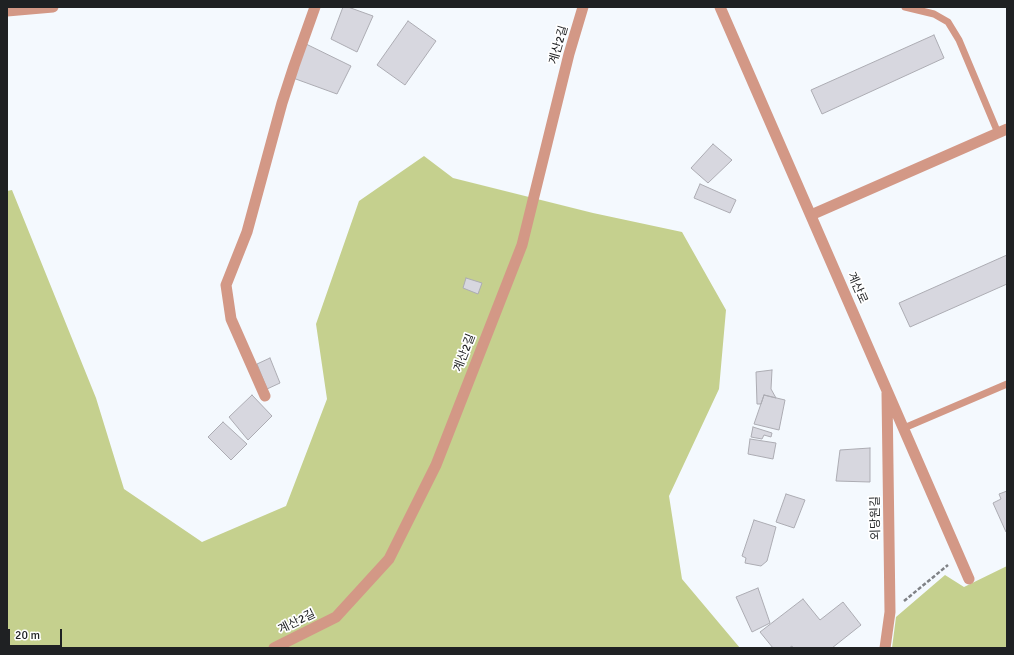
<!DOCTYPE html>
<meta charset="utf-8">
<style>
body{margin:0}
#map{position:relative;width:1014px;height:655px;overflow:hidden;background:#f4f9fe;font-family:Signika,sans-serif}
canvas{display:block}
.frame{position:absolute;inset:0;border:8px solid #1f2123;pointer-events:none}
.scale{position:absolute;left:8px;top:629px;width:54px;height:18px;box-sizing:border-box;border:2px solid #1f2123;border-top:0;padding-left:5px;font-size:12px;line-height:14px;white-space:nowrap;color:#1f2123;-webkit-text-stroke:3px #fff;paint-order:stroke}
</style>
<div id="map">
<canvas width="1014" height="655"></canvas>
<div class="frame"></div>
<div class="scale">20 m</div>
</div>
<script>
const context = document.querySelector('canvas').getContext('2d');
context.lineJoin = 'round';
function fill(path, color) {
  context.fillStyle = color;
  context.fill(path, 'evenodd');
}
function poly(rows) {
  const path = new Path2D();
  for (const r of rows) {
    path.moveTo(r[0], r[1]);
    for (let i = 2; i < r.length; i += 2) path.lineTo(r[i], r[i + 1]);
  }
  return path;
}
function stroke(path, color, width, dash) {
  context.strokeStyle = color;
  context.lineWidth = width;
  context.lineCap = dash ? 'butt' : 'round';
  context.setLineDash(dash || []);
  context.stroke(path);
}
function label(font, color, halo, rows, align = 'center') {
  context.font = font + ' Signika,"Noto Sans KR",sans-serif';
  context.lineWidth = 3.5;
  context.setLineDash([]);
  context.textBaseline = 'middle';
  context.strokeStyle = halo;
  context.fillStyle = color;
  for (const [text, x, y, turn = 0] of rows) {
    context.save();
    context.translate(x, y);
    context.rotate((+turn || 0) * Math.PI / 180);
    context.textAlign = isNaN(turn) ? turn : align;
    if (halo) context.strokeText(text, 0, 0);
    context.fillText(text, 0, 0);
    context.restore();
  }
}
fill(poly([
 [424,156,453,178,593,213,682,232,726,310,719,389,669,496,682,579,740,648,7,648,7,191,12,190,96,398,124,489,202,542,286,506,327,399,316,324,359,201],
 [1007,566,1007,648,892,648,896,617,945,575,964,587]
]), '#c5d08e');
const building = poly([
 [343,7,348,7,373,16,357,52,331,39,343,7],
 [408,21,436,41,405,85,377,65,408,21],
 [934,35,944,58,822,114,811,90,934,35],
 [306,44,351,66,337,94,293,78,306,44],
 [713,144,732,160,708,183,691,168,713,144],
 [700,184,736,200,730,213,694,198,700,184],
 [1007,255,1007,284,910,327,899,303,1007,255],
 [466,278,482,283,478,294,463,288,466,278],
 [270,358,280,383,267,389,257,364,270,358],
 [772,370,771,389,776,398,764,395,761,404,757,404,756,372,772,370],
 [252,395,272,416,248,440,229,417,252,395],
 [764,395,785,400,779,430,754,424,764,395],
 [223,422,247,444,231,460,208,437,223,422],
 [753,427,772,433,771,437,764,435,762,439,751,437,753,427],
 [750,439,776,443,773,459,748,454,750,439],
 [870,448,870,482,836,481,840,450,870,448],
 [1007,491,1007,532,1006,532,993,503,1001,499,999,494,1007,491],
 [786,494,805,500,794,528,776,522,786,494],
 [754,520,776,527,767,561,761,566,745,563,746,558,742,556,754,520],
 [758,588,770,623,752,632,736,597,758,588],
 [803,599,820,620,843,602,861,625,832,648,793,648,792,646,789,648,773,648,760,632,803,599]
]);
fill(building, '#d7d7df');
stroke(building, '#acacb3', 1);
stroke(poly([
 [904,601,948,565]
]), '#7f8286', 2.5, [4, 2]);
stroke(poly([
 [905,7,934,14,948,22,959,40,998,133],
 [904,428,1007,384]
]), '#d39886', 7);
stroke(poly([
 [720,7,969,579],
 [7,11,53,7],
 [811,215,1007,129],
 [265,396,231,319,226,285,247,232,282,103,294,66,315,7],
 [274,648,336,617,389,559,436,465,522,245,569,54,583,7],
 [885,648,890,612,887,393]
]), '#d39886', 11);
label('12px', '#1f2123', '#fff', [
 ["계산2길",559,45,-74],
 ["계산로",857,288,66],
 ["계산2길",465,353,-69],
 ["외당원길",876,518,-91],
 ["계산2길",297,622,-26]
]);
</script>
